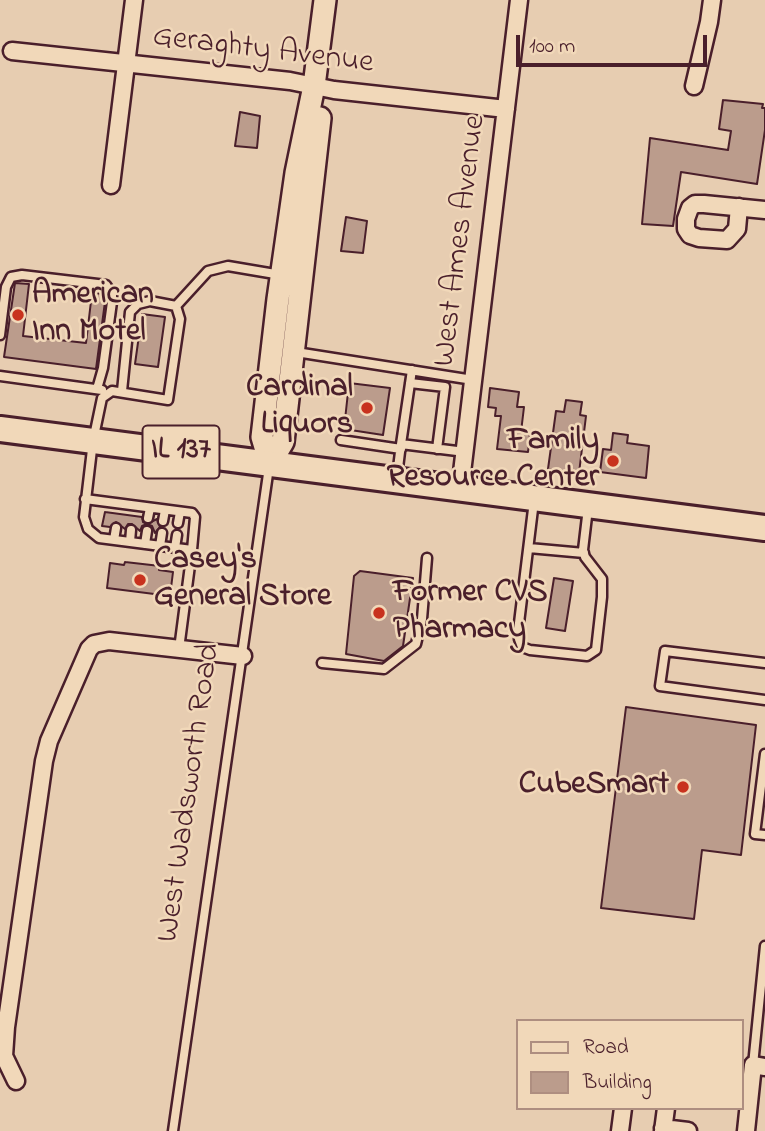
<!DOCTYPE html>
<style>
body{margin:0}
#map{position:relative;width:765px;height:1131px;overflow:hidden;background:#e7cdb1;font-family:"Indie Flower",sans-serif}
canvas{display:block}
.legend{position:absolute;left:516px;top:1019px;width:228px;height:91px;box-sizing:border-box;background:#f1d8b9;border:2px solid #ae8e80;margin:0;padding:9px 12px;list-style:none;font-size:21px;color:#4a1f2b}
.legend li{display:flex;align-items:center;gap:14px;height:35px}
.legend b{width:35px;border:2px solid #ae8e80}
.scale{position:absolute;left:516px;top:35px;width:191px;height:32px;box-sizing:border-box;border:4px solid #4a1f2b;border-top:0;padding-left:9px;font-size:21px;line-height:24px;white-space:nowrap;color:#4a1f2b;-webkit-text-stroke:5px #f1d8b9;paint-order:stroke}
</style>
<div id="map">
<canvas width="765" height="1131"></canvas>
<ul class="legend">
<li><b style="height:9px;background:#f1d8b9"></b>Road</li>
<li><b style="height:19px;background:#bb9c8c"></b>Building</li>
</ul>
<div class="scale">100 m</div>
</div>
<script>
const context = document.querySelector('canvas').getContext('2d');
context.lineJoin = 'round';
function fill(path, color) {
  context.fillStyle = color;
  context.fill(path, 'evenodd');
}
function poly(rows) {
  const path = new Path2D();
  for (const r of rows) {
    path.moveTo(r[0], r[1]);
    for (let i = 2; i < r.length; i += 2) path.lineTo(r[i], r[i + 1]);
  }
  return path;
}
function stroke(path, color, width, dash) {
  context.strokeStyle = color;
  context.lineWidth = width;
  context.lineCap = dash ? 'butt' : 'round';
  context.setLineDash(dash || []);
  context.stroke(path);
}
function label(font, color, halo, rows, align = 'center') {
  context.font = font + ' "Indie Flower",sans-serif';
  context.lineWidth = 5;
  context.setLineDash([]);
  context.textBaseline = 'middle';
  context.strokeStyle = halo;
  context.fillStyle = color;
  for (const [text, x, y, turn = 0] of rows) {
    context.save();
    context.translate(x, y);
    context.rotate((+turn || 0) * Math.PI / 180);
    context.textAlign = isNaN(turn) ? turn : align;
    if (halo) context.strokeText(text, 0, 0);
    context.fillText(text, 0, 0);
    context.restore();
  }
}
const building = poly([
 [723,100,763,104,762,108,765,108,765,130,757,184,681,172,673,226,642,224,650,138,728,150,731,131,719,129,723,100],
 [240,112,260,116,257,148,235,146,240,112],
 [346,217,367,221,363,253,341,251,346,217],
 [15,283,29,284,23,336,86,343,92,293,104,294,105,302,96,369,4,357,15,283],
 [142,314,165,317,158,367,135,364,142,314],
 [349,383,390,388,383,435,344,429,349,383],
 [490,388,519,392,517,407,524,407,521,432,530,434,528,452,497,449,501,416,495,416,496,408,488,407,490,388],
 [566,400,582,402,580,415,586,416,579,473,548,469,556,411,564,412,566,400],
 [613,433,628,435,627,443,649,446,646,478,600,472,603,449,611,450,613,433],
 [105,512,142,517,143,522,147,524,157,519,160,527,155,533,152,526,147,524,142,526,140,531,132,524,128,524,125,529,116,522,110,527,102,526,105,512],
 [125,562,160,566,159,570,173,572,170,596,107,588,110,563,124,565,125,562],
 [360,571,413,578,403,646,384,661,346,654,354,576,360,571],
 [554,578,573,581,565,631,546,628,554,578],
 [626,707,756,725,741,855,702,850,694,919,601,908,626,707]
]);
fill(building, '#bb9c8c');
stroke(building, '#4a1f2b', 2);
const lane = poly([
 [176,306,208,271,228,266,281,275],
 [0,335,6,287,11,277,22,275,106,285,112,294,112,302,103,368,97,389],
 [296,352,473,380],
 [412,370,401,444,465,452],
 [0,376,102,390],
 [410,383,445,387,437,449],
 [122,391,130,312,138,304,150,301,176,306,180,319,168,400,112,391,102,398,93,441,84,517,88,529,99,538,192,550,179,649],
 [341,440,401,449],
 [397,476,401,444],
 [85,499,192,513,195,517,192,550],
 [534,501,519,623,519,639,522,647,530,650,587,656,596,650,602,597,602,579,585,557,583,550,588,508],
 [148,518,150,508],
 [163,521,165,510],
 [178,523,180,512],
 [114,540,116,528],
 [130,542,131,530],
 [145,544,147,531],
 [160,546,162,533],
 [175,548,177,535],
 [529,548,584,553],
 [322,663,384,669,416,644,422,619,427,558],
 [765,663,665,651,660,686,765,700],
 [765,754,755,834,765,835],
 [753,1065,765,946],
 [173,1131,269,467]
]);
const street = poly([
 [12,51,290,81,334,90,506,109],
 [694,86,709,22,712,0],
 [111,185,134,0],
 [739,207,737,229,727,240,699,238,690,235,686,229,686,219,690,208,695,204,704,204,765,210],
 [460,489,519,0],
 [16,1081,4,1056,6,1027,44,761,49,741,89,649,94,644,109,641,243,656],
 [663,1128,688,1131],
 [620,1131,623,1108],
 [663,1131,666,1108],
 [746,1131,753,1065,765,1067]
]);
const secondary = poly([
 [270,464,262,437,278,299,296,173,314,86,325,0],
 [270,464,283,442,320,118]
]);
const primary = poly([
 [0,429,765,528]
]);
stroke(lane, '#4a1f2b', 13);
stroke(street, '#4a1f2b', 21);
stroke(secondary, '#4a1f2b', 26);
stroke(primary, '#4a1f2b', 30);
stroke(lane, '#f1d8b9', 8);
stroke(street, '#f1d8b9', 16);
stroke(secondary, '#f1d8b9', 21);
stroke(primary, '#f1d8b9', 24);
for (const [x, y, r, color] of [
 [18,315,7,"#c8321e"],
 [367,408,7,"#c8321e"],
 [613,461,7,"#c8321e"],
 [140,580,7,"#c8321e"],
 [379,613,7,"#c8321e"],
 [683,787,7,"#c8321e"]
]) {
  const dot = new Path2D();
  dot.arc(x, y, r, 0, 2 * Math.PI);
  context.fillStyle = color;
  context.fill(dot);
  stroke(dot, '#f1d8b9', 2.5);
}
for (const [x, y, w] of [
 [181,452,77]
]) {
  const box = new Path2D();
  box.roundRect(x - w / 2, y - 26.5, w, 53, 5);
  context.fillStyle = '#f1d8b9';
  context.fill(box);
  stroke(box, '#4a1f2b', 2);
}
label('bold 30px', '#4a1f2b', null, [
 ["IL 137",181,452]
]);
label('32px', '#4a1f2b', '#f1d8b9', [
 ["Geraghty Avenue",263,52,7],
 ["West Ames Avenue",462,241,-83],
 ["West Wadsworth Road",191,793,-82]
]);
label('bold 32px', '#4a1f2b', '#f1d8b9', [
 ["American",32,297],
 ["Inn Motel",32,334],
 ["Cardinal",353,390,"right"],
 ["Liquors",353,427,"right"],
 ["Family",599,443,"right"],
 ["Resource Center",599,480,"right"],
 ["Casey's",154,562],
 ["General Store",154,599],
 ["Former CVS",393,595],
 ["Pharmacy",393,632],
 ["CubeSmart",669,787,"right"]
], 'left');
</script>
